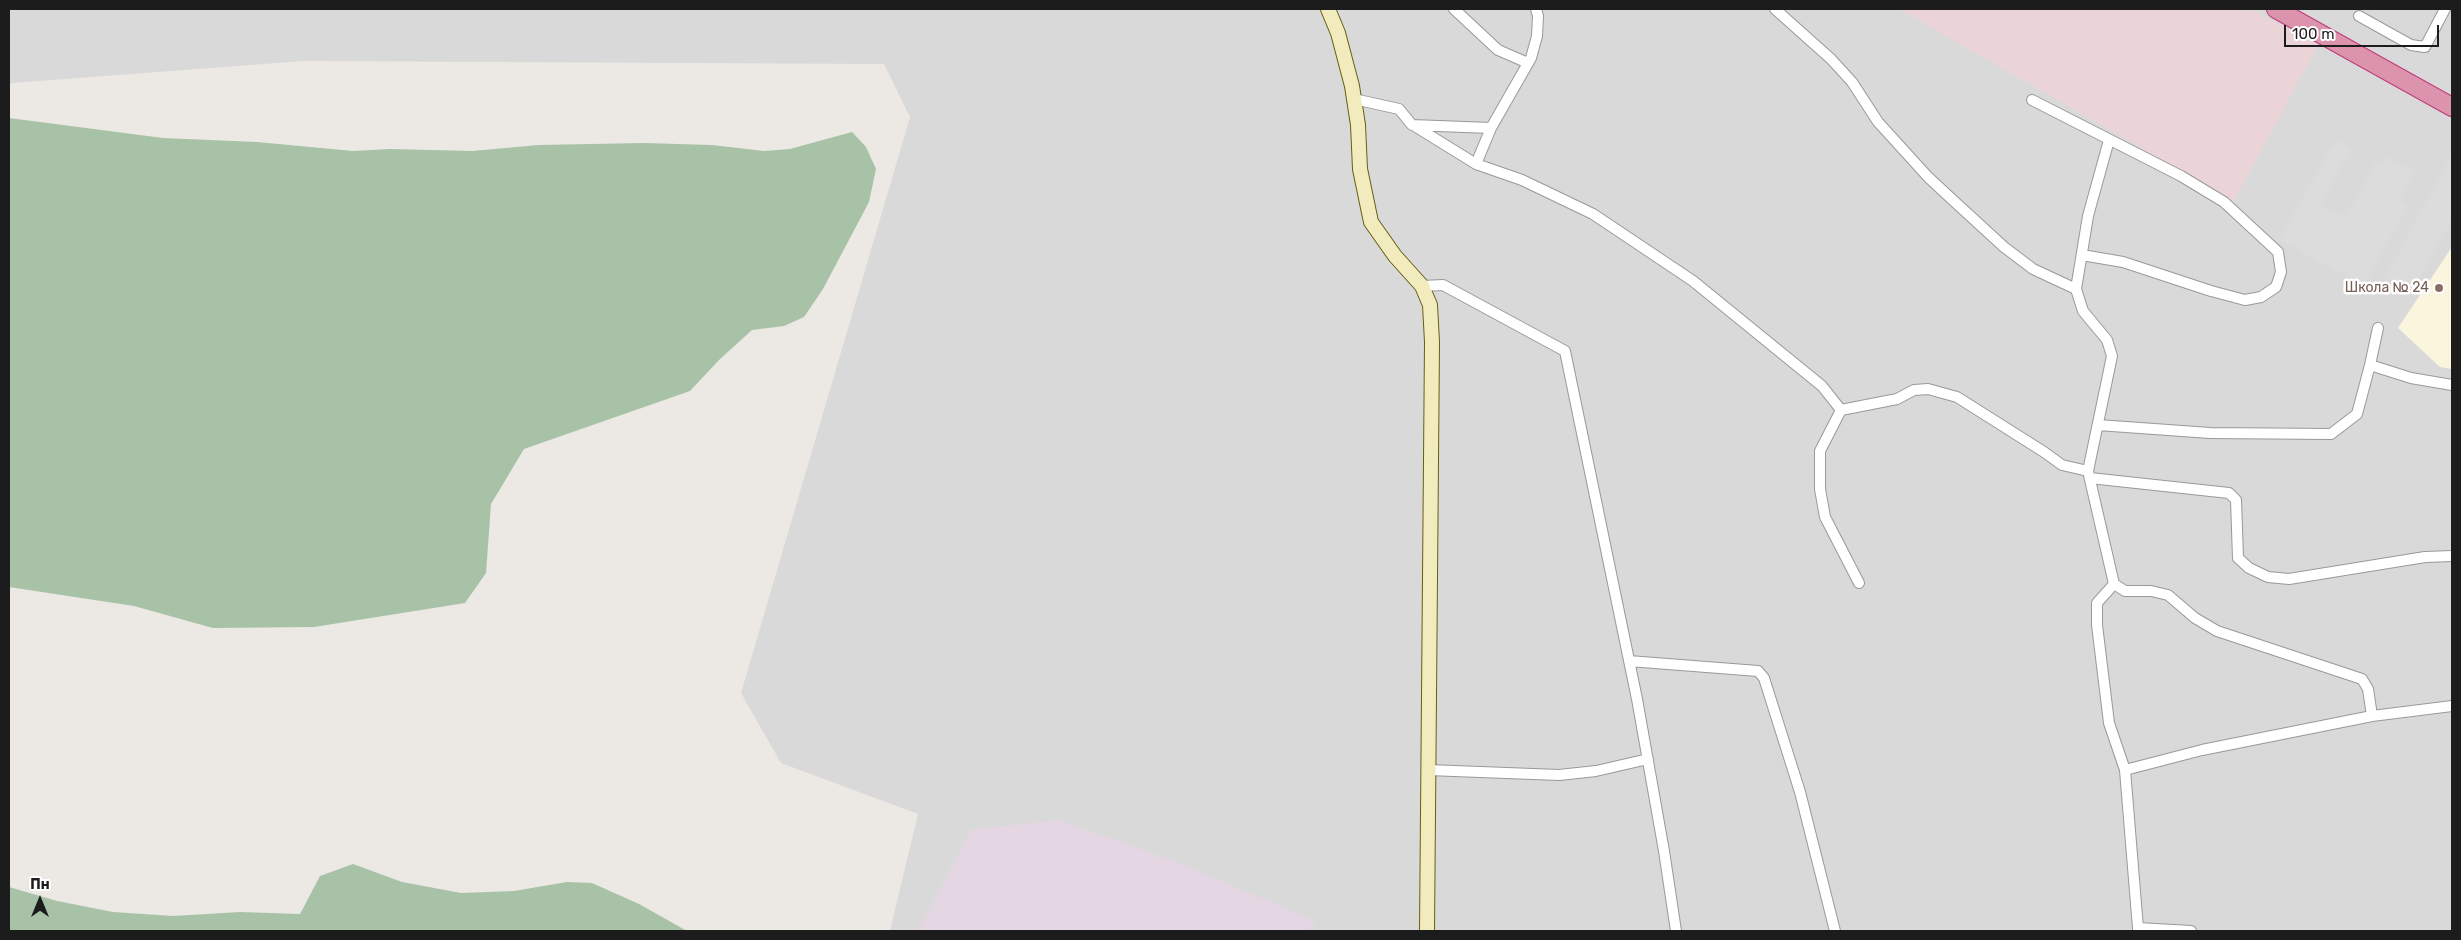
<!DOCTYPE html>
<meta charset="utf-8">
<style>
body{margin:0}
#map{position:relative;width:2461px;height:940px;overflow:hidden;background:#ece8e3;font-family:Rubik,sans-serif}
canvas{display:block}
.frame{position:absolute;inset:0;border:10px solid #1c1c1c;pointer-events:none}
.north{position:absolute;left:15px;top:875px;width:50px;height:50px;-webkit-text-stroke:4px #fff;paint-order:stroke;rotate:0deg;font-size:14px;font-weight:700;line-height:20px;text-align:center;color:#1c1c1c}
.north::after{content:'';display:block;margin:auto;width:18px;height:22px;background:#1c1c1c;clip-path:polygon(50% 0,100% 100%,50% 72%,0 100%)}
.scale{position:absolute;left:2284px;top:25px;width:155px;height:22px;box-sizing:border-box;border:2px solid #1c1c1c;border-top:0;padding-left:6px;font-size:15px;line-height:18px;white-space:nowrap;color:#1c1c1c;-webkit-text-stroke:4px #fff;paint-order:stroke}
</style>
<div id="map">
<canvas width="2461" height="940"></canvas>
<div class="frame"></div>
<div class="north">Пн</div>
<div class="scale">100 m</div>
</div>
<script>
const context = document.querySelector('canvas').getContext('2d');
context.lineJoin = 'round';
function fill(path, color) {
  context.fillStyle = color;
  context.fill(path, 'evenodd');
}
function poly(rows) {
  const path = new Path2D();
  for (const r of rows) {
    path.moveTo(r[0], r[1]);
    for (let i = 2; i < r.length; i += 2) path.lineTo(r[i], r[i + 1]);
  }
  return path;
}
function stroke(path, color, width, dash) {
  context.strokeStyle = color;
  context.lineWidth = width;
  context.lineCap = dash ? 'butt' : 'round';
  context.setLineDash(dash || []);
  context.stroke(path);
}
function label(font, color, halo, rows, align = 'center') {
  context.font = font + ' Rubik,sans-serif';
  context.lineWidth = 5;
  context.setLineDash([]);
  context.textBaseline = 'middle';
  context.strokeStyle = halo;
  context.fillStyle = color;
  for (const [text, x, y, turn = 0] of rows) {
    context.save();
    context.translate(x, y);
    context.rotate((+turn || 0) * Math.PI / 180);
    context.textAlign = isNaN(turn) ? turn : align;
    if (halo) context.strokeText(text, 0, 0);
    context.fillText(text, 0, 0);
    context.restore();
  }
}
fill(poly([
 [9,9,2452,9,2452,931,890,931,918,814,781,763,741,693,910,117,884,64,303,61,12,83,9,85]
]), '#dad9d9');
fill(poly([
 [1899,9,2250,9,2318,45,2234,201]
]), '#ebd4d7');
fill(poly([
 [1059,820,1179,863,1315,921,1308,931,918,931,971,830]
]), '#e5d6e4');
fill(poly([
 [2452,247,2452,369,2440,367,2398,328]
]), '#faf6de');
fill(poly([
 [9,118,163,138,257,142,353,151,390,149,472,151,539,145,644,143,712,145,764,151,790,149,852,132,866,147,876,169,869,202,823,289,804,317,784,326,752,330,719,360,690,391,524,449,491,504,486,573,465,603,314,627,213,628,134,606,9,587],
 [353,864,402,882,461,893,514,891,567,882,592,883,639,904,687,931,9,931,9,887,57,901,113,912,173,916,240,912,300,914,320,876]
]), '#a7c2a7');
fill(poly([
 [2335,140,2351,149,2321,205,2346,217,2375,162,2381,165,2386,157,2414,170,2399,200,2408,205,2365,285,2279,240],
 [2452,153,2452,220,2413,291,2386,277]
]), '#dcdcdc');
const street = poly([
 [1454,9,1498,50,1528,63],
 [1775,9,1831,59,1852,82,1878,122,1928,177,1956,203,2004,247,2033,269,2076,289],
 [2359,16,2411,45,2425,47,2445,9],
 [1354,99,1399,109,1412,125,1491,128,1531,58,1537,36,1538,16,1536,9],
 [2032,100,2181,176,2224,202,2278,252,2281,272,2276,287,2261,297,2245,300,2211,291,2123,262,2082,255],
 [1413,125,1476,164],
 [1491,128,1476,164,1522,180,1593,214,1693,281,1822,386,1841,410,1897,399,1914,390,1928,389,1957,397,2044,452,2062,465,2088,471],
 [2109,140,2088,216,2076,289,2083,311,2107,340,2112,356,2088,471,2114,584,2125,591,2151,591,2168,595,2195,618,2217,631,2362,679,2368,689,2372,716],
 [1422,286,1443,285,1565,351,1637,699,1664,851,1676,931],
 [2370,365,2378,328],
 [1841,410,1820,451,1820,489,1825,517,1859,583],
 [2098,425,2210,433,2331,434,2357,414,2370,365,2411,378,2452,385],
 [2090,478,2229,493,2236,500,2238,558,2249,568,2268,577,2289,579,2425,557,2452,556],
 [2114,584,2097,603,2097,625,2109,723,2125,770,2138,928],
 [1629,661,1758,671,1764,678,1800,792,1835,931],
 [1428,770,1559,775,1596,771,1648,759],
 [2125,770,2202,750,2372,716,2452,706],
 [2138,931,2138,928,2191,931]
]);
const secondary = poly([
 [1328,9,1338,33,1352,86,1358,125,1360,169,1371,222,1395,256,1422,286,1430,305,1432,342,1427,931]
]);
const highway = poly([
 [2276,9,2452,107]
]);
stroke(street, '#999', 12);
stroke(secondary, '#656012', 16);
stroke(highway, '#c1397e', 20);
stroke(street, '#fff', 10);
stroke(secondary, '#f1ebbd', 14);
stroke(highway, '#db94ac', 18);
for (const [x, y, r, color] of [
 [2439,288,5,"#8d6e63"]
]) {
  const dot = new Path2D();
  dot.arc(x, y, r, 0, 2 * Math.PI);
  context.fillStyle = color;
  context.fill(dot);
  stroke(dot, '#fff', 2);
}
label('14px', '#785e54', '#fff', [
 ["Школа № 24",2429,288]
], 'right');
</script>
